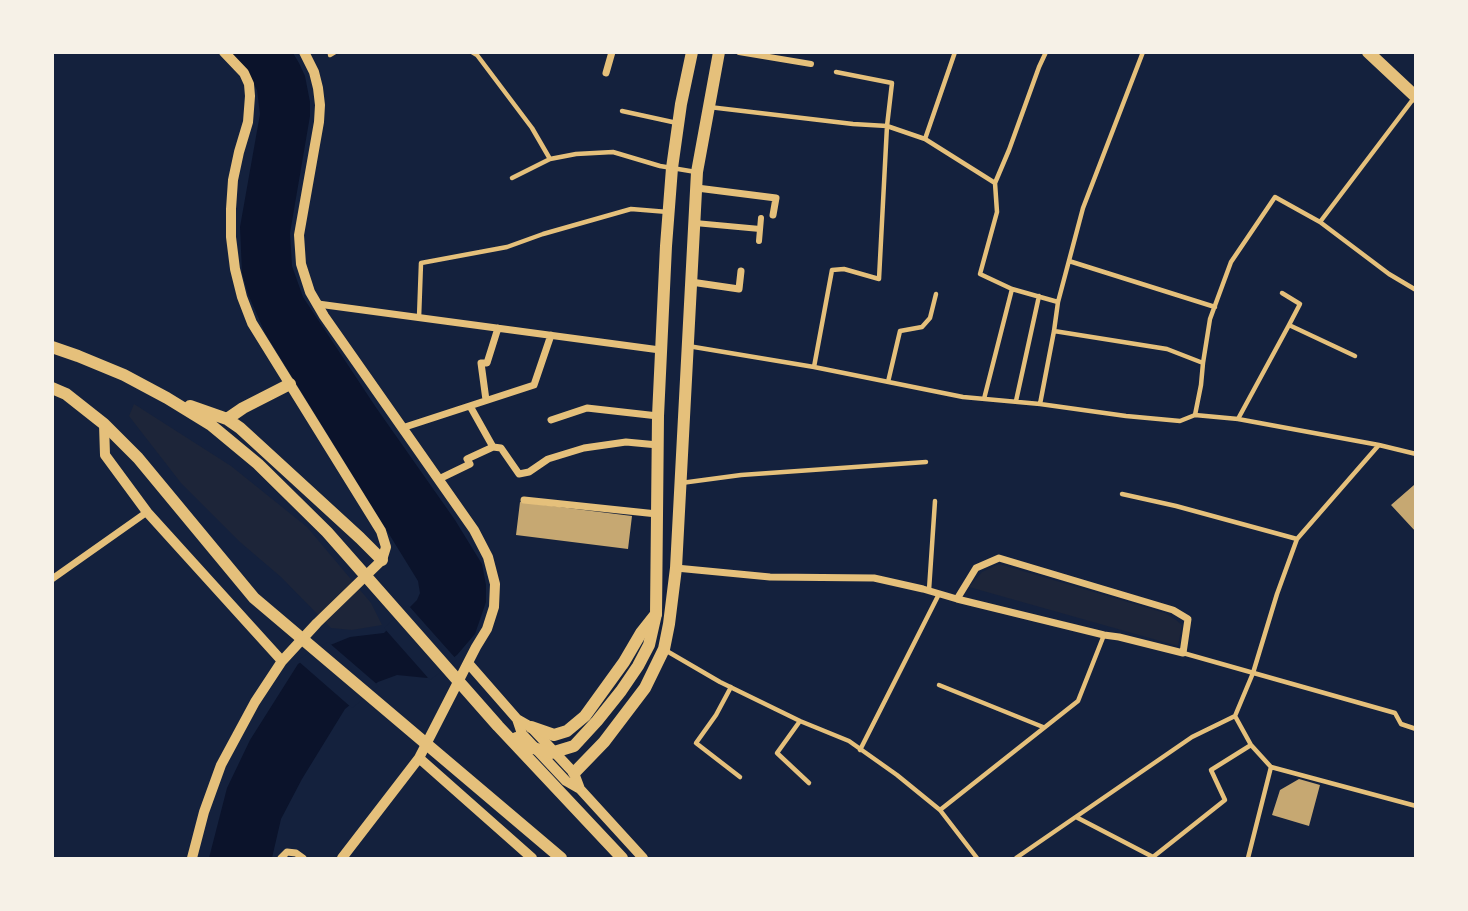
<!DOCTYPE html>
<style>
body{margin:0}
#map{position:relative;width:1468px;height:911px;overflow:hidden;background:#14213d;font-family:"PT Sans",sans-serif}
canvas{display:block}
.frame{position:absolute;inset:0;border:54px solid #f6f1e7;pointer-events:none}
</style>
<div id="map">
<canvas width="1468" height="911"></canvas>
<div class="frame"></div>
</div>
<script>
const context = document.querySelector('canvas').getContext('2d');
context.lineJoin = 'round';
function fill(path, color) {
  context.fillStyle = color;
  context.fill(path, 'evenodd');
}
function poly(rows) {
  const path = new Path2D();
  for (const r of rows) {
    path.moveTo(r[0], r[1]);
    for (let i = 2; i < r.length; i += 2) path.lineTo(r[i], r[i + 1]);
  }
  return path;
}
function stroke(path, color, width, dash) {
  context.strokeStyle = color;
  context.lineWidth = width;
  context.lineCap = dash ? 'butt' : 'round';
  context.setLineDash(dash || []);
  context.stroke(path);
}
fill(poly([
 [134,404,231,466,307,527,371,603,382,625,352,630,331,628,281,577,240,542,181,483,129,416],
 [999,564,1165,613,1176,620,1182,625,1178,646,969,587,982,572]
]), '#1d2539');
fill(poly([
 [228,53,293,53,299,63,305,76,310,102,310,116,290,233,292,266,303,297,375,406,455,520,482,564,486,585,486,602,475,634,457,655,427,678,397,675,378,682,345,709,302,779,281,819,272,858,209,858,227,788,250,740,298,664,323,648,350,637,384,633,417,600,420,593,418,581,265,333,248,294,242,273,240,227,260,114,257,90,247,72]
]), '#0b132b');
fill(poly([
 [408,605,457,660,430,680,384,628],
 [328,642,379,686,352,708,297,660]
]), '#14213d');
fill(poly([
 [1414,485,1416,487,1416,532,1391,505],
 [520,502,632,516,628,549,516,535],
 [1299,779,1320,785,1309,826,1272,815,1280,790]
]), '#c6a872');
stroke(poly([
 [472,52,477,55,532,128,550,159],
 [1046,52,1039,67,1009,150,995,183,997,212,980,274,1012,289,1058,302],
 [330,55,335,52],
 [1414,98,1320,222,1389,274,1416,290],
 [709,107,853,124,887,126,925,139,995,183],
 [622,111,677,123],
 [925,139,955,52],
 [512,178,550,159,576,154,613,152,660,166,696,172],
 [1069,261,1215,307],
 [1282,293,1300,304,1289,325,1355,356],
 [419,318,421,263,507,247,543,234,631,209,668,212],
 [1054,331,1167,349,1203,363],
 [688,346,814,367,963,397,1040,404,1126,416,1180,421,1195,415,1238,419,1379,445,1416,454],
 [814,367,832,270,844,269,879,279,887,126,892,83,836,72],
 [888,382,900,331,922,327,930,318,936,294],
 [984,399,1012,289],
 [1016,401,1039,296],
 [1040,404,1054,331,1058,302,1083,208,1143,52],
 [1195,415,1201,385,1203,363,1210,319,1231,262,1275,197,1320,222],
 [1238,419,1289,325],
 [681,483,741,475,926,462],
 [1122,494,1176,506,1297,539],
 [929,590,935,501],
 [665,650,720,682,800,721,849,741,897,775,940,810,977,858],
 [1183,653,1395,713,1401,724,1416,729],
 [939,685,1043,727],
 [731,687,716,715,696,743,740,777],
 [1235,716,1251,745,1271,767,1416,806],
 [800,721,777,753,809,783],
 [860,750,939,594],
 [940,810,1078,701,1104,635],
 [1076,817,1153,857,1225,800,1211,770,1251,745],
 [1016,858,1192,737,1235,716,1253,673,1277,594,1297,539,1378,446],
 [1248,858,1271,767]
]), '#e5c07b', 4.5);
stroke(poly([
 [739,52,811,64],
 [695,223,760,229],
 [759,241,761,218]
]), '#e5c07b', 6);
stroke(poly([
 [606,73,612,52],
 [697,188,776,198,773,215],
 [691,282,739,289,741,271],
 [318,304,660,350],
 [486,400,481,363,487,363,498,328],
 [470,406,493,447],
 [551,420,587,408,658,416],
 [402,428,534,385,551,335],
 [439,479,470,464,467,459,493,447,501,448,519,474,529,472,548,459,584,448,626,442,658,445],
 [524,500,657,514],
 [676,568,770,577,874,578,923,589,957,599,1104,635,1119,637,1183,653,1188,619,1173,610,999,558,976,568,957,599],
 [52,579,147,512],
 [281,858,287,852,296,853,303,858]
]), '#e5c07b', 7);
stroke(poly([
 [304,52,314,72,318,88,320,105,319,122,299,235,301,264,310,292,324,316,474,530,488,557,495,584,494,607,487,629,476,647,419,758,342,858],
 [104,424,105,455,147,512,282,661],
 [468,663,517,719,531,727,574,773,580,789,643,858],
 [517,719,522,734,566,781,580,789],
 [419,758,532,858],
 [192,858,204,812,221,765,255,702,282,661,317,623,382,560,386,547,381,531,252,323,242,297,235,269,231,237,231,209,233,180,239,152,248,122,250,96,249,84,244,73,224,52]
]), '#e5c07b', 10);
stroke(poly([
 [1368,52,1416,97],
 [531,727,554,735,567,731,585,716,624,662,641,633,656,614,658,416,666,246,672,168,681,104,692,52],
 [574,773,604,742,645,688,664,649,669,624,676,568,697,172,719,52]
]), '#e5c07b', 12);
stroke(poly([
 [52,347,78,356,124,375,167,398,211,425,258,464,327,532,498,726,622,858],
 [52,388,66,394,104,424,138,458,254,598,561,858],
 [190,406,227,419,243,408,290,384],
 [227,419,240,428,360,538,382,560],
 [516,738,530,747,551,753,574,746,597,721,621,691,638,666,649,645,656,614]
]), '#e5c07b', 12);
</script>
